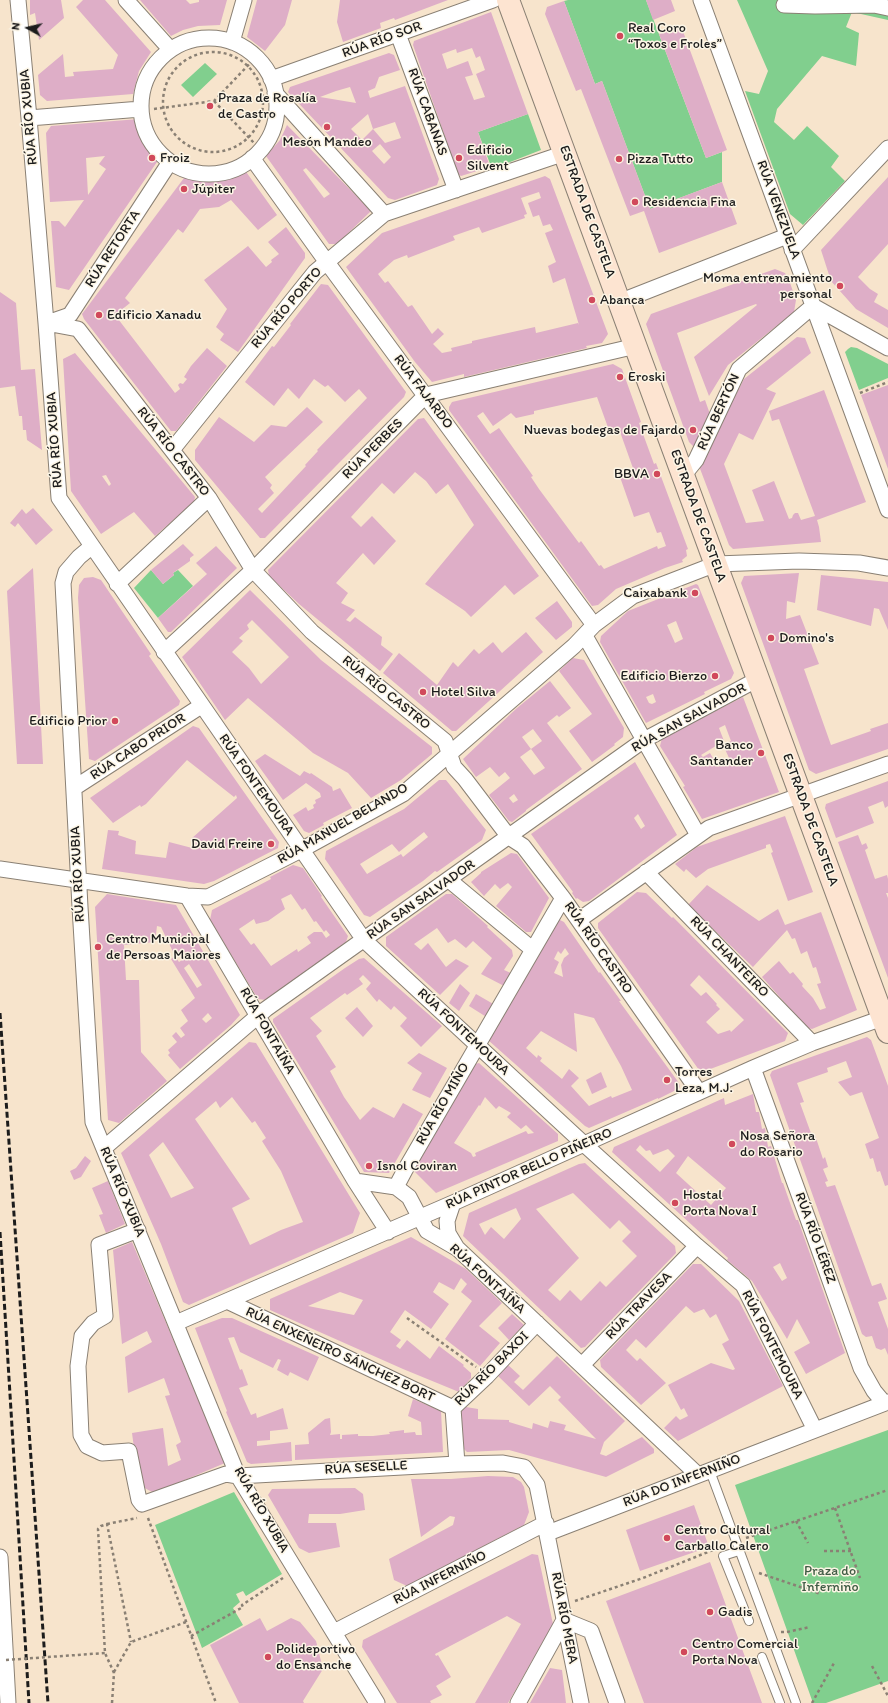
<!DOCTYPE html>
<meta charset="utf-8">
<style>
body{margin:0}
#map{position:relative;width:888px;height:1703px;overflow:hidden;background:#f7e4cc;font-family:Itim,sans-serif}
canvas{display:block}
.north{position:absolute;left:8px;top:8px;width:40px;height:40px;-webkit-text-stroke:3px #fcf5e5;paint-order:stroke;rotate:278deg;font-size:11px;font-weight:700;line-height:16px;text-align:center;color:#1c1c1c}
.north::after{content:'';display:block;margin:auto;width:14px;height:18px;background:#1c1c1c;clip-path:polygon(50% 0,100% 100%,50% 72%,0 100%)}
</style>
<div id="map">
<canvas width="888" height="1703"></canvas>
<div class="north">N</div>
</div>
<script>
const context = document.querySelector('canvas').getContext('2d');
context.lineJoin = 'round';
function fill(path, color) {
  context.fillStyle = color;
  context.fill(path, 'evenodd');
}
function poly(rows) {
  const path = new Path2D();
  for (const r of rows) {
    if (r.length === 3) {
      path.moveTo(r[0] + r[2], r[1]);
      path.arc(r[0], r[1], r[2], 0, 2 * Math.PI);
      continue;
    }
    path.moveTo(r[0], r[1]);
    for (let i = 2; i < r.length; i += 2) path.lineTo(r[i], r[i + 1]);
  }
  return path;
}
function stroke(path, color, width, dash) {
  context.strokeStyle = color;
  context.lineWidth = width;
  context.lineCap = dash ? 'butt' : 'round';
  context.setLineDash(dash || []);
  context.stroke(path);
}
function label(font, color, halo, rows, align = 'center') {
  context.font = font + ' Itim,sans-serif';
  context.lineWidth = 3;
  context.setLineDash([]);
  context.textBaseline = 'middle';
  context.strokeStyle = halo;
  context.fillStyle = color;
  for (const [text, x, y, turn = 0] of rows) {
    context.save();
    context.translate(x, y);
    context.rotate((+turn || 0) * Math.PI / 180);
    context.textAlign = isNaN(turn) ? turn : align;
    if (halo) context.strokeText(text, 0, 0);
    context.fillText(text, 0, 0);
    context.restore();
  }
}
fill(poly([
 [568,0,646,0,706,158,722,152,722,182,650,209,602,81,595,84,564,1],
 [737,0,888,0,888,20,852,12,846,27,859,33,856,66,822,56,777,109,774,122,794,140,807,126,839,156,831,167,845,181,803,225,790,214,745,91,759,94,768,71],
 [205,63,217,74,193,97,181,85],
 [528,114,541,150,492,169,478,132],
 [851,347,857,348,888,364,888,378,859,390,845,352,848,349],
 [151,570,163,584,174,575,173,573,178,570,193,586,158,618,134,588],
 [888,1430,888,1681,826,1703,813,1703,735,1485],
 [234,1492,282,1574,246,1596,243,1591,236,1594,240,1602,233,1608,243,1625,202,1648,155,1525]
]), '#81cf8e');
fill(poly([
 [30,0,61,0,64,18,39,40,35,13,30,15],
 [83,0,105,0,151,52,139,71,133,94,47,101,40,95,38,75,63,54,65,77,74,76,73,72,113,69,118,55,76,7],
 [140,0,186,0,190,4,199,2,199,0,227,0,220,25,198,26,183,30,171,36],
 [257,0,292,0,285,25,265,51,247,37],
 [340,0,448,0,395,20,394,18,380,23,381,28,343,42,337,22],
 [646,0,671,0,675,11,653,20],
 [564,1,595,84,602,81,650,209,722,182,737,224,659,253,644,211,630,216,581,89,576,91,545,14,547,7],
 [491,12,528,114,478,132,490,167,461,176,458,174,413,45,414,41],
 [472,48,476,58,480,56,485,70,476,74,485,97,474,100,465,77,473,75,468,61,447,69,442,54,456,49,457,53],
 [681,26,727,150,706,158,659,34],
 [389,53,394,55,400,70,379,77,375,88,368,91,370,98,405,86,439,179,437,185,395,200,388,198,288,92,290,87],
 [350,87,356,103,320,97,336,91],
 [368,114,373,129,362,140,351,129],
 [395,122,401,138,385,143,373,129],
 [380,144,391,157,384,164,372,151],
 [139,119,143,135,149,147,159,159,69,290,56,287,51,221,59,221,65,227,84,200,50,202,46,133,51,126],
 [105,156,99,164,106,169,88,195,86,158],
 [287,125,371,211,337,244,329,244,266,156,280,140],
 [306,168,330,194,324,198,303,170],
 [244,169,277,215,258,230,231,200,219,207,200,209,183,233,178,229,125,298,130,303,115,315,175,393,180,389,178,385,180,383,183,384,187,379,184,377,191,366,207,348,227,366,176,431,171,431,84,319,82,314,187,174,206,178,221,177,236,173],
 [545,176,550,179,608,334,602,343,586,346,587,348,464,377,464,374,432,382,415,362,346,267,382,233],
 [539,192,541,198,528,203,533,217,539,215,543,226,550,224,553,230,545,233,556,262,548,266,553,283,565,278,579,325,578,323,536,333,535,327,472,341,472,343,451,348,452,351,442,353,433,344,444,334,438,328,432,334,412,305,408,307,388,281,385,283,378,274,394,260,407,255,408,258,455,240,453,236,479,227,482,233,525,218,524,215,527,214,521,198],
 [888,177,888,244,858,277,870,289,878,294,874,302,888,310,888,328,856,309,831,281,821,250],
 [286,227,305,253,305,258,238,352,220,340,224,334,216,327,227,309,204,280,248,246,266,267,272,262,271,260,279,254,268,242],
 [775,269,785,273,789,280,796,300,794,312,728,365,709,396,694,357,757,305,756,304,677,333,700,402,705,400,711,417,695,447,693,446,689,442,646,324,651,314],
 [321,284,328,285,406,392,404,397,265,538,260,538,195,460,195,450,219,417,254,442,271,425,286,427,307,407,323,422,265,477,272,485,270,488,274,493,258,509,262,513,306,466,305,465,318,451,317,450,367,398,359,389,345,402,328,385,325,387,314,379,299,399,288,388,274,406,245,382,272,346,274,347,291,325,290,324],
 [0,292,16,303,21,370,35,369,42,450,27,440,26,430,23,430,22,416,19,416,15,386,0,388],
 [797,337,805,338,811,353,766,389,776,393,753,440,739,433,724,464,746,523,764,521,752,490,774,481,789,519,792,518,793,515,795,513,798,513,801,520,815,516,779,419,772,421,769,411,824,390,866,502,817,520,819,527,821,542,733,549,729,545,699,466,744,379],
 [75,353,195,497,194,502,155,536,134,512,101,534,71,491,63,359],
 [106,475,111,484,109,486,102,476],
 [613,364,622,369,641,422,639,423,654,464,656,463,688,549,686,550,687,556,682,560,683,562,665,568,616,589,598,605,592,606,449,410,449,407,452,402],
 [597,397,610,433,619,429,634,471,620,477,634,517,649,512,657,533,661,532,666,546,658,549,657,546,604,569,601,565,599,566,581,541,579,543,539,489,531,477,533,476,499,428,490,434,477,416,483,412,493,426,511,413,516,418,534,414,534,411],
 [888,385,888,469,861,395],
 [424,418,539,576,514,595,505,585,471,617,465,611,425,584,474,525,448,484,436,494,426,481,415,472,394,494,382,483,351,517,361,527,372,516,396,541,374,565,363,553,336,583,348,593,341,603,355,610,346,620,350,622,355,617,382,637,381,645,393,654,380,671,299,604,269,576,268,570,418,419],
 [33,508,53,530,36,545,18,523,15,527,10,523,22,509,26,514],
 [183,544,194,555,190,558,190,561,173,573,174,575,163,584,151,570],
 [216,546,237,568,171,632,168,632,158,618,207,574,196,563],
 [33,568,43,764,17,764,7,591],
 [799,573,795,603,787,601,786,619,800,615,819,664,804,669,831,745,871,731,870,729,888,723,888,749,816,774,809,770,741,583,744,576],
 [821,575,888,582,888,630,879,609,874,608,871,626,817,610],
 [93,577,101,580,151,654,149,656,180,701,179,705,95,761,89,759,78,598,79,585,84,578],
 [696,584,698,585,734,673,731,679,704,692,705,694,646,723,600,642,601,636,628,611],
 [676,621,683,639,675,643,667,625],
 [653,694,656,702,652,704,649,703,646,697],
 [250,590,321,660,432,747,432,754,401,780,371,798,348,773,313,753,248,698,225,720,182,657],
 [252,620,289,657,261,684,249,668,232,652,243,641,239,638,249,629,247,625],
 [557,601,572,622,572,627,556,640,535,618],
 [526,632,543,652,456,731,452,731,383,673,399,653,437,685,453,662,458,667,474,649,479,654,493,642,502,653],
 [573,658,584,660,624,728,623,737,614,744,615,745,592,762,569,731,592,714,559,671],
 [550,681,571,708,559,717,557,715,547,723,582,769,526,810,526,811,512,822,509,821,489,795,510,778,505,772,499,777,490,767,476,777,463,759,517,708],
 [533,729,542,741,531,749,545,768,534,775,520,757,531,749,522,737],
 [514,794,518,800,513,803,509,798],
 [743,697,779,792,702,819,683,787,685,786,660,746,662,738],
 [725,725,731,741,723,745,730,760,718,767,710,753,703,757,701,755,724,741,719,728],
 [193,726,199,728,279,842,278,848,214,881,204,884,102,869,108,830,119,831,118,835,136,841,135,854,166,858,169,842,196,849,191,839,237,798,236,795,234,797,187,760,146,804,141,807,140,805,113,823,90,798],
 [265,754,300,776,304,771,310,774,311,773,332,787,333,791,340,788,352,808,323,823,324,825,309,833,304,831,293,815,306,807,308,811,314,808,313,805,316,803,315,800,321,797,320,793,306,783,283,800,255,761],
 [635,762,677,835,589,901,583,902,577,898,576,899,572,893,573,892,531,834],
 [638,814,645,826,641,829,634,818],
 [439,780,446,780,486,830,482,840,437,872,435,871,423,881,370,917,364,915,325,859,326,851,404,809],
 [424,832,428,837,403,857,401,854,367,874,360,864,392,844,399,852],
 [888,781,888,806,885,808,883,801,868,807,874,823,836,838,825,808,826,804],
 [785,816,813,892,788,901,771,853,773,852,770,844,766,845,766,848,708,869,696,878,686,869,684,872,675,864,697,847],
 [858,835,862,845,866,843,868,848,865,850,875,879,887,875,888,879,888,893,886,893,888,898,888,978,838,842],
 [511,853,517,854,549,898,531,932,526,932,496,906,512,887,508,883,500,889,495,884,484,896,471,882,481,873,481,872],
 [293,865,303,868,322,896,321,897,348,936,346,942,266,1000,258,999,210,920,212,910,271,879,270,877],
 [291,894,302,910,305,908,314,922,316,921,324,932,326,930,330,935,326,938,322,932,314,932,307,937,311,943,298,952,297,949,271,966,254,943,251,945,239,929,254,919,256,924,268,921,285,909,281,899],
 [707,885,759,921,778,909,785,925,821,912,857,1010,812,1029,807,1028,762,977,779,961,790,974,793,972,803,984,802,986,813,998,820,1010,826,1008,817,984,821,983,816,967,813,968,807,951,801,954,795,938,792,939,787,930,753,967,688,905],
 [637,892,646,893,672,918,673,917,788,1033,785,1041,705,1071,699,1070,598,928,598,923],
 [699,975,744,1020,731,1032,730,1030,718,1034,706,1022,720,1009,716,1005,717,1004,706,992,701,996,690,985],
 [107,894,176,905,240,1015,231,1025,180,1069,168,1055,170,1053,168,1050,177,1042,172,1036,176,1032,181,1038,185,1035,180,1028,188,1021,181,1010,195,998,171,959,175,956,179,962,185,958,182,952,175,956,161,927,157,926,155,942,124,945,126,980,139,980,141,1052,167,1081,119,1123,108,1120,95,907],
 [189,964,202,985,197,988,184,968],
 [208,1013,212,1018,206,1023,202,1019],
 [446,894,452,894,488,926,487,927,512,950,513,956,504,970,513,974,506,987,481,974,492,958,473,941,466,948,455,939,448,943,437,928,414,944,421,950,428,943,446,967,456,959,469,966,440,995,386,946,386,937],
 [558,919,564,922,599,973,600,972,621,1001,619,1001,679,1083,680,1087,678,1089,658,1099,658,1098,589,1128,585,1126,488,1040],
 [565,948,569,954,564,958,561,965,563,977,554,973,559,962,554,959,558,951,561,954],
 [574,1013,594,1018,621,1066,632,1090,612,1098,611,1096,589,1106,571,1086,579,1078,569,1069,562,1079,540,1061,542,1058,538,1055,537,1058,526,1048,541,1031,577,1052],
 [364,958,442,1026,421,1047,400,1026,407,1018,394,1006,391,1010,379,999,377,1002,366,989,371,983,363,975,359,979,363,984,347,995,345,993,310,1018,322,1031,316,1036,336,1067,330,1071,344,1097,360,1120,373,1107,394,1118,403,1103,423,1114,389,1173,364,1172,273,1022,273,1019,345,968,359,959],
 [460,984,470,993,459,1011,449,1003],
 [476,994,495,1005,488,1018,469,1006],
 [357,1007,373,1026,363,1037,345,1018],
 [867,1037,871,1040,888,1086,888,1185,885,1186,880,1171,877,1172,873,1158,870,1159,865,1144,879,1138,862,1092,850,1096,838,1082,852,1077,846,1061,827,1068,828,1072,797,1083,804,1102,800,1103,812,1136,815,1135,823,1159,825,1157,828,1167,823,1169,828,1181,825,1182,827,1187,835,1185,872,1286,881,1283,887,1299,878,1302,888,1329,888,1355,885,1348,881,1350,876,1348,872,1336,866,1337,862,1334,770,1075,772,1071],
 [249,1042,256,1043,360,1213,353,1233,189,1305,183,1302,161,1244,121,1153],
 [232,1097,252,1123,255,1121,266,1138,262,1141,281,1171,303,1222,281,1230,250,1245,232,1208,250,1199,195,1119,216,1101,220,1108],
 [163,1142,194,1188,171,1198,149,1155],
 [419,1053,447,1068,430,1098,412,1090,422,1073,407,1063],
 [479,1063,558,1134,558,1141,436,1193,413,1170,475,1064],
 [485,1097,496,1109,499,1106,511,1113,507,1117,521,1129,526,1125,534,1133,528,1134,526,1131,475,1153,476,1156,473,1157,471,1153,454,1143,479,1105,480,1106],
 [601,1072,607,1087,592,1094,586,1080],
 [753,1094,756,1112,759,1112,762,1129,765,1128,768,1147,771,1146,782,1183,783,1183,796,1220,798,1220,845,1353,806,1374,794,1352,810,1343,797,1319,787,1339,752,1281,727,1260,728,1258,612,1152,614,1147,724,1098,725,1105],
 [640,1145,646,1151,650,1150,653,1155,668,1149,675,1156,660,1172,636,1150],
 [688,1156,726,1188,711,1205,676,1173],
 [780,1263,787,1278,782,1281,773,1267],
 [85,1156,91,1161,81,1177,74,1180,70,1171,76,1168],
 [585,1163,675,1246,676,1253,585,1347,581,1348,463,1236,469,1213,579,1164],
 [573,1193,610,1229,619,1220,631,1232,622,1241,637,1256,606,1287,600,1281,581,1301,570,1290,560,1301,548,1290,579,1258,536,1209],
 [516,1208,521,1219,504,1239,491,1227,485,1235,479,1224],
 [108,1181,125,1224,106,1233,99,1215,103,1214,92,1188],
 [411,1237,466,1269,502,1303,479,1326,500,1343,480,1366,445,1339,472,1301,461,1292,467,1284,461,1278,454,1290,439,1282,433,1292,449,1304,431,1329,405,1310,390,1332,401,1340,396,1346,400,1349,407,1340,430,1359,439,1346,464,1365,463,1366,471,1373,471,1378,459,1392,403,1369,270,1310,270,1299],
 [340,1292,363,1300,354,1315,308,1306],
 [132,1242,225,1463,154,1493,139,1485,132,1433,163,1428,168,1466,181,1460,176,1445,181,1442,165,1396,170,1395,164,1378,128,1393,125,1357,152,1342,147,1331,122,1344,113,1250],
 [693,1264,701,1264,739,1301,783,1386,678,1441,664,1428,676,1416,680,1420,688,1416,684,1408,681,1410,668,1385,711,1363,733,1370,735,1369,722,1344,729,1340,716,1314,710,1318,704,1309,694,1313,686,1306,646,1348,636,1339,626,1350,637,1361,640,1358,666,1383,641,1405,601,1367,600,1360],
 [512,1314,524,1325,509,1340,498,1328],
 [222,1318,232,1318,241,1322,319,1357,308,1381,290,1372,288,1376,277,1370,281,1360,278,1359,273,1368,240,1352,234,1337,228,1338,240,1370,242,1369,248,1385,239,1388,251,1415,256,1413,257,1418,283,1408,288,1429,270,1431,270,1440,257,1441,257,1446,291,1442,292,1461,251,1464,247,1462,226,1412,227,1411,195,1328],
 [557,1356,625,1421,604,1442,600,1454,606,1456,642,1437,654,1449,654,1453,606,1477,509,1450,467,1452,462,1447,460,1412,466,1407,478,1409,478,1419,509,1420,509,1422,532,1429,533,1423,548,1428,550,1421,566,1425,564,1430,596,1439,558,1400,561,1397,550,1386,529,1406,497,1375,507,1364,520,1376,514,1382,523,1390],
 [413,1399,441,1411,443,1452,295,1460,295,1445,309,1444,308,1433,325,1419,330,1418,331,1432,330,1435,340,1434,340,1439,342,1439,342,1435,358,1434,358,1436,373,1436,390,1434,389,1432,404,1430,404,1433,415,1432,416,1435,422,1435,421,1422,408,1416],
 [488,1476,513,1477,521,1482,524,1487,529,1512,524,1525,407,1586,394,1580,389,1559,453,1525,455,1517,450,1516,421,1537,411,1479,451,1479],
 [355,1488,363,1494,365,1510,340,1514,309,1514,308,1523,336,1523,340,1547,309,1553,299,1548,268,1495,272,1489],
 [694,1505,709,1547,640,1571,626,1530],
 [532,1554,538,1555,553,1624,508,1703,475,1703,521,1624,507,1616,435,1654,436,1656,438,1655,451,1677,436,1686,442,1695,430,1701,431,1703,397,1703,362,1647,363,1640],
 [710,1562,762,1703,644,1703,606,1601],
 [260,1618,267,1631,291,1618,300,1622,316,1641,323,1669,303,1701,304,1703,239,1703,210,1645],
 [550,1668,562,1670,566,1703,530,1703]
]), '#deaec7');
const service = poly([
 [710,1471,796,1703],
 [739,1551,723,1556,749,1621],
 [762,1657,780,1703]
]);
const minor = poly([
 [18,0,29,118,46,323,59,498,364,940,585,1145,697,1246,743,1285,815,1430],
 [126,0,170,49],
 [701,0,888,510],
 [784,5,815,6,874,5,888,8],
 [398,34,456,190],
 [209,106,68],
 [232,42,244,0],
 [271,79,493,0],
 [275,93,384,214],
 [29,118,141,109],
 [252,158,326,261,594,625],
 [792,250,888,148],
 [619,302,787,236],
 [813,306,888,348],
 [46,323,78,329,209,498,253,570,312,632,445,741,454,767,465,779,509,837,523,846,563,898,699,1092],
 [47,323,70,315,170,162],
 [172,450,315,272,384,214,565,153],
 [683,476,696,460,739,369,813,306],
 [91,547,79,557,66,572,63,583,80,907,93,1122,238,1476,377,1703],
 [117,584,209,498],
 [585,636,698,835],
 [164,652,253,570,426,395,636,346],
 [74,788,201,706],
 [0,869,187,896,208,897,301,850,403,794,574,646,594,625,633,596,716,564,799,561,859,563,888,568],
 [646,872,812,1043],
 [449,880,532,949],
 [187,896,355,1181,388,1232],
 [579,920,709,828,888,764],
 [753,1068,817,1244,861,1368,874,1391,884,1403],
 [104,1148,266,1009,644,740,758,679],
 [355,1181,396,1187,409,1197,427,1231,458,1249,698,1475],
 [396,1187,405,1170,563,898],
 [453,1203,447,1221,448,1233,457,1248],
 [138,1230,99,1245,105,1316,93,1323,82,1336,78,1366,81,1435,87,1446,102,1453,129,1451,139,1500,142,1504,226,1474,238,1476,457,1464,503,1463,524,1467,537,1485,581,1703],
 [227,1301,453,1408],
 [176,1323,453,1203,753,1068,812,1043,888,1016],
 [582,1365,697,1246],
 [453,1408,487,1376,537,1323],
 [453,1408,457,1464],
 [548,1533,888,1402],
 [0,1557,8,1703],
 [334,1632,546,1523],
 [518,1703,564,1620,591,1631,617,1703]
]);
const secondary = poly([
 [508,0,888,1032]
]);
stroke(service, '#8a8074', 10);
stroke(minor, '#8a8074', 17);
stroke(secondary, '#8a8074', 24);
stroke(poly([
 [213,102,50],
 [214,101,255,144],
 [154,109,214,101,256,57],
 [860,393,888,382],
 [407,1318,476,1367],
 [835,1508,860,1578],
 [148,1518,216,1703],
 [796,1521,808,1543],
 [107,1524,137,1518],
 [746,1538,888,1490],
 [824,1551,851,1551],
 [759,1573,821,1594],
 [575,1601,643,1578,713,1550],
 [781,1632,787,1632,810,1627],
 [191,1636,243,1607,242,1605,283,1578],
 [872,1666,888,1696],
 [114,1672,131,1642,186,1622],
 [112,1703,114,1673,105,1653,98,1529,101,1526,107,1524,131,1642],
 [812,1703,834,1663]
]), '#8a8074', 2.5, [3, 3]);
stroke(service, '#fff', 8);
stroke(minor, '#fff', 15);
stroke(secondary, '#fde4d1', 22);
stroke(poly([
 [0,1013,48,1703],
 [0,1232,29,1703]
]), '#1c1c1c', 3, [6, 3]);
stroke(poly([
 [6,1660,105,1653]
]), '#8a8074', 2.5, [3, 3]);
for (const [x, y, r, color] of [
 [620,36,4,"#d1495b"],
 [210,106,4,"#d1495b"],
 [327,127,4,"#d1495b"],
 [152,158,4,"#d1495b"],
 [459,158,4,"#d1495b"],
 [619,159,4,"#d1495b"],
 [184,189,4,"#d1495b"],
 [635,202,4,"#d1495b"],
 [840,286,4,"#d1495b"],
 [592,300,4,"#d1495b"],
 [99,315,4,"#d1495b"],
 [620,377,4,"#d1495b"],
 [693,430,4,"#d1495b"],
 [657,474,4,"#d1495b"],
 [695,593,4,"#d1495b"],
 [771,638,4,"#d1495b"],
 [715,676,4,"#d1495b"],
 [423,692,4,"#d1495b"],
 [115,721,4,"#d1495b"],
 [761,753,4,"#d1495b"],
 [271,844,4,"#d1495b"],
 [98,947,4,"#d1495b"],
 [667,1080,4,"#d1495b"],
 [732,1144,4,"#d1495b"],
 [369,1166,4,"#d1495b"],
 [675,1203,4,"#d1495b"],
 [667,1538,4,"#d1495b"],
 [710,1612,4,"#d1495b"],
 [684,1652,4,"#d1495b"],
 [268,1657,4,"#d1495b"]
]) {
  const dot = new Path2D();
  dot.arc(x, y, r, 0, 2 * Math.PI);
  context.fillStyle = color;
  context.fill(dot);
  stroke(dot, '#fcf5e5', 1.5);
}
label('14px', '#1c1c1c', '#fcf5e5', [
 ["Real Coro",628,28],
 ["“Toxos e Froles”",628,44],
 ["Praza de Rosalía",218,98],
 ["de Castro",218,114],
 ["Mesón Mandeo",327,142,"center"],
 ["Edificio",467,150],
 ["Silvent",467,166],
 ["Froiz",160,158],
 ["Pizza Tutto",627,159],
 ["Júpiter",192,189],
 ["Residencia Fina",643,202],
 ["Moma entrenamiento",832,278,"right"],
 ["personal",832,294,"right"],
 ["Abanca",600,300],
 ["Edificio Xanadu",107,315],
 ["Eroski",628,377],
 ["Nuevas bodegas de Fajardo",685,430,"right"],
 ["BBVA",649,474,"right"],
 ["Caixabank",687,593,"right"],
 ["Domino's",779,638],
 ["Edificio Bierzo",707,676,"right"],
 ["Hotel Silva",431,692],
 ["Edificio Prior",107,721,"right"],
 ["Banco",753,745,"right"],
 ["Santander",753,761,"right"],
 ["David Freire",263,844,"right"],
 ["Centro Municipal",106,939],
 ["de Persoas Maiores",106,955],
 ["Torres",675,1072],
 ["Leza, M.J.",675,1088],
 ["Nosa Señora",740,1136],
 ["do Rosario",740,1152],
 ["Isnol Coviran",377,1166],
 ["Hostal",683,1195],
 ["Porta Nova I",683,1211],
 ["Centro Cultural",675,1530],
 ["Carballo Calero",675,1546],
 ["Gadis",718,1612],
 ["Centro Comercial",692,1644],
 ["Porta Nova",692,1660],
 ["Polideportivo",276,1649],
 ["do Ensanche",276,1665]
], 'left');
label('14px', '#1c1c1c', '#fcf5e5', [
 ["RÚA RÍO SOR",382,40,-20],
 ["RÚA CABANAS",427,112,70],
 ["RÚA RÍO XUBIA",29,117,-95],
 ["RÚA VENEZUELA",778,210,70],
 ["ESTRADA DE CASTELA",587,212,70],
 ["RÚA RETORTA",113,249,-57],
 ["RÚA RÍO PORTO",287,308,-50],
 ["RÚA FAJARDO",423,392,53],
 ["RÚA BERTÓN",719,412,-65],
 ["RÚA RÍO XUBIA",55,440,-94],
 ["RÚA PERBES",373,449,-45],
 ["RÚA RÍO CASTRO",173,452,52],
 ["ESTRADA DE CASTELA",698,516,70],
 ["RÚA RÍO CASTRO",386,693,39],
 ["RÚA SAN SALVADOR",689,718,-29],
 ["RÚA CABO PRIOR",138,747,-33],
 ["RÚA FONTEMOURA",256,785,55],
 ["ESTRADA DE CASTELA",810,820,70],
 ["RÚA MANUEL BELANDO",343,824,-30],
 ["RÚA RÍO XUBIA",78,874,-93],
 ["RÚA SAN SALVADOR",421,900,-35],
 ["RÚA RÍO CASTRO",598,948,55],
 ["RÚA CHANTEIRO",729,957,46],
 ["RÚA FONTAÍÑA",267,1031,60],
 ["RÚA FONTEMOURA",463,1032,43],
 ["RÚA RÍO MIÑO",443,1104,-60],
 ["RÚA PINTOR BELLO PIÑEIRO",529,1169,-24],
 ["RÚA RÍO XUBIA",122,1192,67],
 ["RÚA RÍO LÉREZ",815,1238,70],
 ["RÚA FONTAÍÑA",487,1279,42],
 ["RÚA TRAVESA",639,1306,-46],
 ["RÚA FONTEMOURA",772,1345,63],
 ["RÚA ENXEÑEIRO SÁNCHEZ BORT",340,1355,25],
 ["RÚA RÍO BAXOI",492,1369,-45],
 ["RÚA SESELLE",366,1468,-3],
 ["RÚA DO INFERNIÑO",682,1481,-21],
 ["RÚA RÍO XUBIA",261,1510,60],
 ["RÚA INFERNIÑO",440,1578,-27],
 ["RÚA RÍO MERA",564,1618,79]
]);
label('14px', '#3f5b44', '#fcf5e5', [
 ["Praza do",830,1571],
 ["Inferniño",830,1587]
]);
</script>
